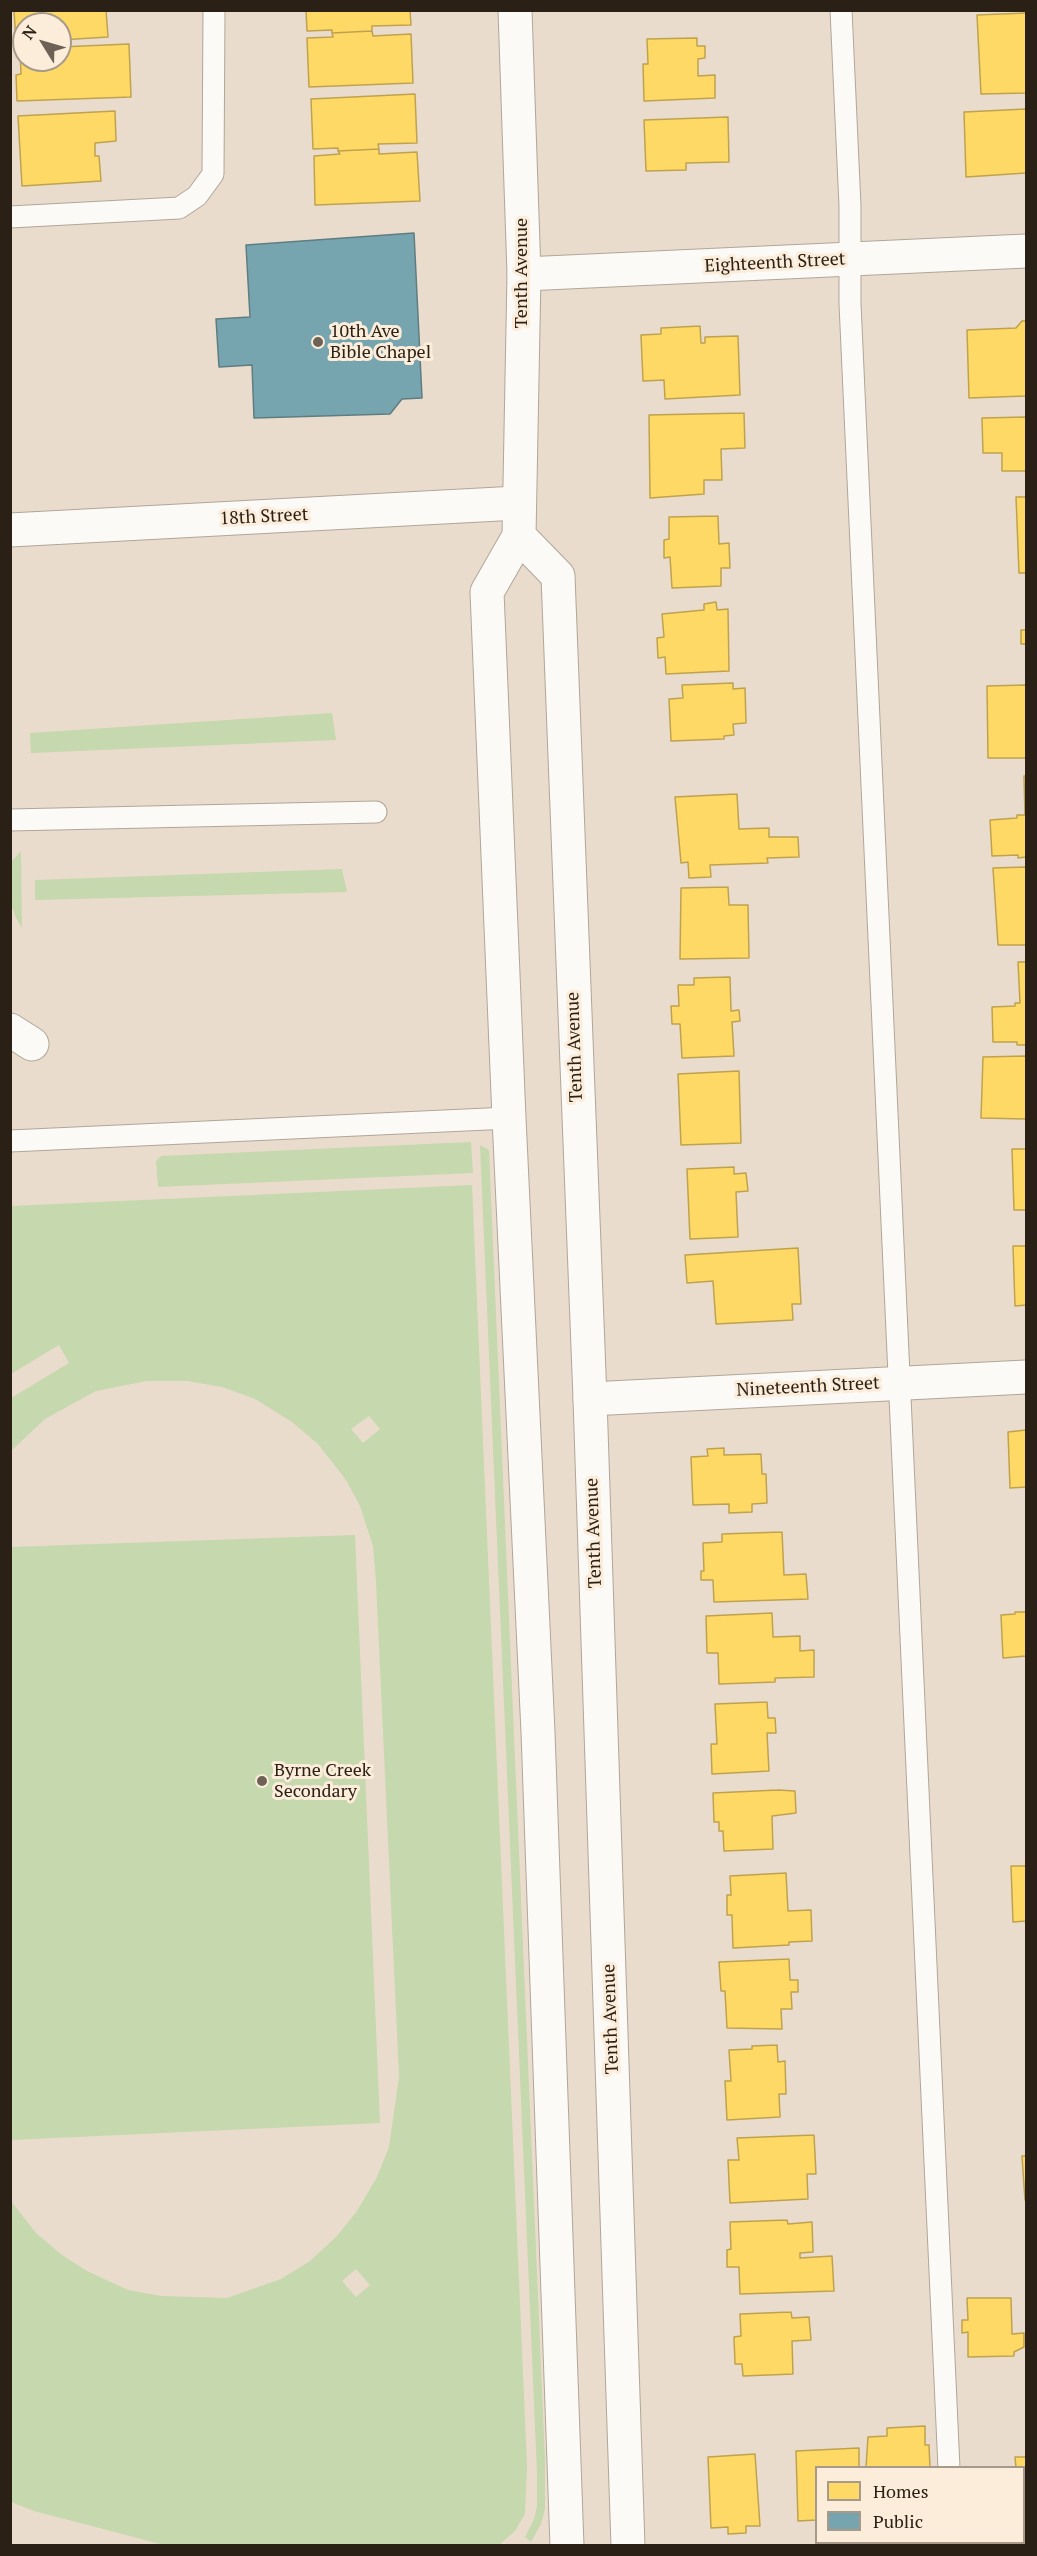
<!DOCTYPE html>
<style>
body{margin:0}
#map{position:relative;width:1037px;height:2556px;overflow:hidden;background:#eadccc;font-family:"PT Serif",serif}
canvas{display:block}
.frame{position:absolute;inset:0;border:12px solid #2a2015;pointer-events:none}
.legend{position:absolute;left:815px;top:2466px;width:210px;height:78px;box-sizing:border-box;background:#fcecda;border:2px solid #a89a8b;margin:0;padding:8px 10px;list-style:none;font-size:18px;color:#2a2015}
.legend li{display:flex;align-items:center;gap:12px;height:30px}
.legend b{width:30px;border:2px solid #a89a8b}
.north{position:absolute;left:12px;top:12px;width:60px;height:60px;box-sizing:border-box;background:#fcecda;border:2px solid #a89a8b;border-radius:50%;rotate:307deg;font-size:16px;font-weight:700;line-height:24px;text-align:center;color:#2a2015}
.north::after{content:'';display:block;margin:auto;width:21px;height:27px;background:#6d6255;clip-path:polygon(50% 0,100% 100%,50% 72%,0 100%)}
</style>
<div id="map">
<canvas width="1037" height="2556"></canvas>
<div class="frame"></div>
<ul class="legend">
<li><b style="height:16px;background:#ffd966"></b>Homes</li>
<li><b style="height:16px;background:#76a5af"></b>Public</li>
</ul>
<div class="north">N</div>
</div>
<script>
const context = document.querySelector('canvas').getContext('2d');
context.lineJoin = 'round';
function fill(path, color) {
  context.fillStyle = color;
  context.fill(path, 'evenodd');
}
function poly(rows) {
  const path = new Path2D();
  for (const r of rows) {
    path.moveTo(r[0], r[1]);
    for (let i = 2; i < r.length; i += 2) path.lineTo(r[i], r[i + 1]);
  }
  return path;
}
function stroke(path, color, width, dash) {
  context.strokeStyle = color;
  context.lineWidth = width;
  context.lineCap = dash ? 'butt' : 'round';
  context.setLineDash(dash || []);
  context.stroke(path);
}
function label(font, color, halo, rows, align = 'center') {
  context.font = font + ' "PT Serif",serif';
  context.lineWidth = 6;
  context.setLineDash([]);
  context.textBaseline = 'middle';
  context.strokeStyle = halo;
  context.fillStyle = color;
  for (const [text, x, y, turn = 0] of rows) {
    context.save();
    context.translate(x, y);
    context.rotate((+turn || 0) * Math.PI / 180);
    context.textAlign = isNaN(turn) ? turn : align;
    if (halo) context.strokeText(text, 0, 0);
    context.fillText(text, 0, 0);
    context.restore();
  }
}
fill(poly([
 [332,713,336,740,31,753,30,733],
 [21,851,22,928,16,918,10,901,11,862],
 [342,869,347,892,35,900,35,880],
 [471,1142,473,1173,158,1187,156,1161,161,1156],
 [480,1145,489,1150,545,2460,545,2509,541,2524,531,2542,525,2537,534,2519,537,2507,537,2473],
 [472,1185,527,2466,525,2514,515,2531,499,2545,168,2546,34,2511,11,2502,11,2201,36,2233,62,2255,87,2271,128,2290,161,2296,227,2298,281,2279,310,2261,337,2236,357,2211,377,2177,389,2147,399,2077,376,1582,373,1546,360,1506,346,1480,318,1444,292,1422,255,1399,222,1387,187,1381,147,1381,96,1391,45,1419,11,1451,11,1398,69,1363,59,1345,11,1374,11,1206],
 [369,1416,380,1429,363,1443,351,1429],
 [356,2269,370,2285,356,2297,342,2281],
 [355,1535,380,2123,11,2140,11,1547]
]), '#c6d8ad');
const homes = poly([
 [14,10,106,10,108,37,60,40,60,24,24,24,24,43,16,43,14,10],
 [306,10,410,10,411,25,372,26,372,31,332,33,332,30,307,31,306,10],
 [1026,13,1026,93,981,94,977,15,1026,13],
 [372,31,373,36,411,34,413,83,309,87,307,38,333,37,332,33,372,31],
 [697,38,697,46,705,46,705,58,698,59,698,76,715,75,715,98,644,101,643,64,648,64,647,39,697,38],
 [129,44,131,97,17,101,16,75,21,74,20,48,24,48,24,60,60,60,60,47,129,44],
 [415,94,417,143,378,144,379,149,338,151,338,148,313,149,311,99,415,94],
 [1026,109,1026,173,966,177,964,112,1026,109],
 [115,111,116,141,95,143,95,156,99,156,101,181,22,186,18,116,115,111],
 [728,117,729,162,686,163,686,170,646,171,644,120,728,117],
 [379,149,379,154,417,152,420,201,315,205,314,156,340,154,338,151,379,149],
 [1022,321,1026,321,1026,396,969,398,967,330,1016,328,1022,321],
 [700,326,701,343,705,343,705,337,738,336,740,395,665,399,664,380,643,381,641,335,661,334,661,328,700,326],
 [744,413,745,448,721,449,722,480,704,480,704,494,650,498,649,415,744,413],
 [1026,417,1026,471,1002,471,1002,453,983,453,982,418,1026,417],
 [1016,497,1026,497,1026,573,1019,573,1016,497],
 [718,516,719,544,729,543,730,568,721,568,721,586,672,588,670,557,664,558,664,540,669,539,669,517,718,516],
 [716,602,717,610,728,609,729,671,666,674,665,657,658,658,657,638,664,637,662,614,704,610,704,604,716,602],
 [1021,630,1026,630,1026,644,1021,644,1021,630],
 [733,683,733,689,745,688,746,723,733,724,734,735,724,736,724,739,671,741,669,699,683,698,682,685,733,683],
 [1026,685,1026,758,988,758,987,686,1026,685],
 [1024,776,1026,776,1026,857,1018,858,1018,855,992,856,990,820,1017,818,1017,815,1025,815,1024,776],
 [737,794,739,829,769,828,769,837,798,837,799,857,767,858,768,863,710,865,711,877,689,878,688,862,681,863,675,797,737,794],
 [1026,867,1026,945,998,945,993,868,1026,867],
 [728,887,729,905,748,905,749,958,680,959,681,888,728,887],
 [1018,962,1026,962,1026,1045,1017,1045,1017,1042,993,1042,992,1007,1015,1006,1015,1003,1020,1003,1018,962],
 [730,977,731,1011,739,1010,740,1021,732,1022,734,1056,682,1058,680,1024,672,1024,671,1006,679,1006,678,985,694,985,694,978,730,977],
 [1026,1056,1026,1119,981,1118,983,1057,1026,1056],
 [739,1071,741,1143,681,1145,678,1074,739,1071],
 [1012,1149,1026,1149,1026,1210,1014,1210,1012,1149],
 [734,1167,734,1174,746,1173,748,1191,736,1192,738,1237,690,1239,687,1169,734,1167],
 [1013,1246,1026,1246,1026,1305,1015,1306,1013,1246],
 [798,1248,801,1304,792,1304,793,1320,716,1324,713,1281,687,1283,685,1255,798,1248],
 [1026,1430,1026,1487,1010,1488,1008,1432,1026,1430],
 [724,1448,724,1455,761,1454,762,1474,766,1474,767,1503,752,1504,752,1512,729,1513,729,1504,693,1505,691,1457,708,1456,707,1449,724,1448],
 [782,1532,784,1575,806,1574,808,1599,714,1602,713,1580,701,1580,701,1571,704,1571,703,1543,722,1542,722,1534,782,1532],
 [1015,1612,1026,1612,1026,1656,1003,1658,1001,1615,1015,1614,1015,1612],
 [772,1613,773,1637,800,1636,800,1651,814,1650,814,1677,775,1678,775,1682,719,1684,718,1653,707,1653,706,1616,772,1613],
 [767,1702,768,1718,775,1718,776,1733,767,1733,769,1771,712,1774,711,1744,717,1744,715,1704,767,1702],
 [778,1790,795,1791,796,1813,772,1816,773,1849,724,1851,723,1831,719,1831,719,1822,714,1822,713,1793,778,1790],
 [1011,1866,1026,1866,1026,1921,1013,1922,1011,1866],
 [786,1873,788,1911,811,1910,812,1941,789,1942,789,1945,733,1948,732,1915,727,1915,727,1895,731,1895,730,1876,786,1873],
 [789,1959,790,1980,798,1980,798,1992,791,1992,792,2009,781,2009,782,2029,727,2028,725,1991,721,1991,719,1962,789,1959],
 [777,2045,778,2062,785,2061,786,2094,779,2094,780,2117,727,2120,725,2081,731,2081,729,2050,752,2049,752,2046,777,2045],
 [814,2135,816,2174,807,2174,808,2199,730,2203,728,2160,739,2160,737,2138,814,2135],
 [1022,2156,1026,2156,1026,2199,1025,2200,1022,2156],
 [787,2220,788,2224,812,2222,813,2252,800,2253,800,2258,832,2256,834,2291,740,2294,739,2267,727,2267,727,2250,731,2249,730,2222,787,2220],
 [967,2298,1011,2298,1012,2334,1024,2333,1024,2347,1014,2352,1014,2356,968,2357,968,2332,962,2333,962,2320,968,2320,967,2298],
 [791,2312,792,2318,809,2317,811,2340,792,2341,793,2374,743,2376,742,2364,735,2364,734,2337,741,2336,740,2314,791,2312],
 [925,2426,925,2445,929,2445,930,2468,866,2468,868,2437,887,2436,887,2428,925,2426],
 [859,2448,859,2468,816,2468,816,2520,798,2521,796,2451,859,2448],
 [755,2454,760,2526,746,2526,746,2533,728,2534,728,2527,711,2528,708,2457,755,2454],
 [1015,2457,1026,2457,1025,2532,1024,2468,1016,2468,1015,2457]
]);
fill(homes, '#ffd966');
stroke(homes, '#bfa24e', 1.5);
const public = poly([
 [414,233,422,398,402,399,390,414,254,418,252,365,219,367,216,319,250,317,246,245,414,233]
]);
fill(public, '#76a5af');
stroke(public, '#5f7d81', 1.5);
const lane = poly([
 [841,10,850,206,850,304,949,2468],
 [10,217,179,208,197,196,213,174,214,10],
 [10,820,376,812],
 [10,1141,509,1118],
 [953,2542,953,2546]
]);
const street = poly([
 [524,274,1026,251],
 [10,530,518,503],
 [10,1030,32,1044],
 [590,1399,1026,1377]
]);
const secondary = poly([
 [515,10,524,274,519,536,487,592,509,1118,538,1732,567,2546],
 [519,536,558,576,590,1399,628,2546]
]);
stroke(lane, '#b0a699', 23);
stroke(street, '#b0a699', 35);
stroke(secondary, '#b0a699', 35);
stroke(lane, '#fcfaf7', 21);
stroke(street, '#fcfaf7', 33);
stroke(secondary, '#fcfaf7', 33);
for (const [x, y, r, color] of [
 [318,342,6,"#6d6255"],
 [262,1781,6,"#6d6255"]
]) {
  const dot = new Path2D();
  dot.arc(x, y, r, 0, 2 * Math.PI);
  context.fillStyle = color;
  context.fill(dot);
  stroke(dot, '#fcecda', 2);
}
label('18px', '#2a2015', '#fcecda', [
 ["Eighteenth Street",775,263,-3],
 ["Tenth Avenue",522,273,-90],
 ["18th Street",264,517,-3],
 ["Tenth Avenue",575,1047,-92],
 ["Nineteenth Street",808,1387,-3],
 ["Tenth Avenue",594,1533,-92],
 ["Tenth Avenue",611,2019,-92]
]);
label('18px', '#2a2015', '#fcecda', [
 ["10th Ave",330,332],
 ["Bible Chapel",330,353],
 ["Byrne Creek",274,1771],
 ["Secondary",274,1792]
], 'left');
</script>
